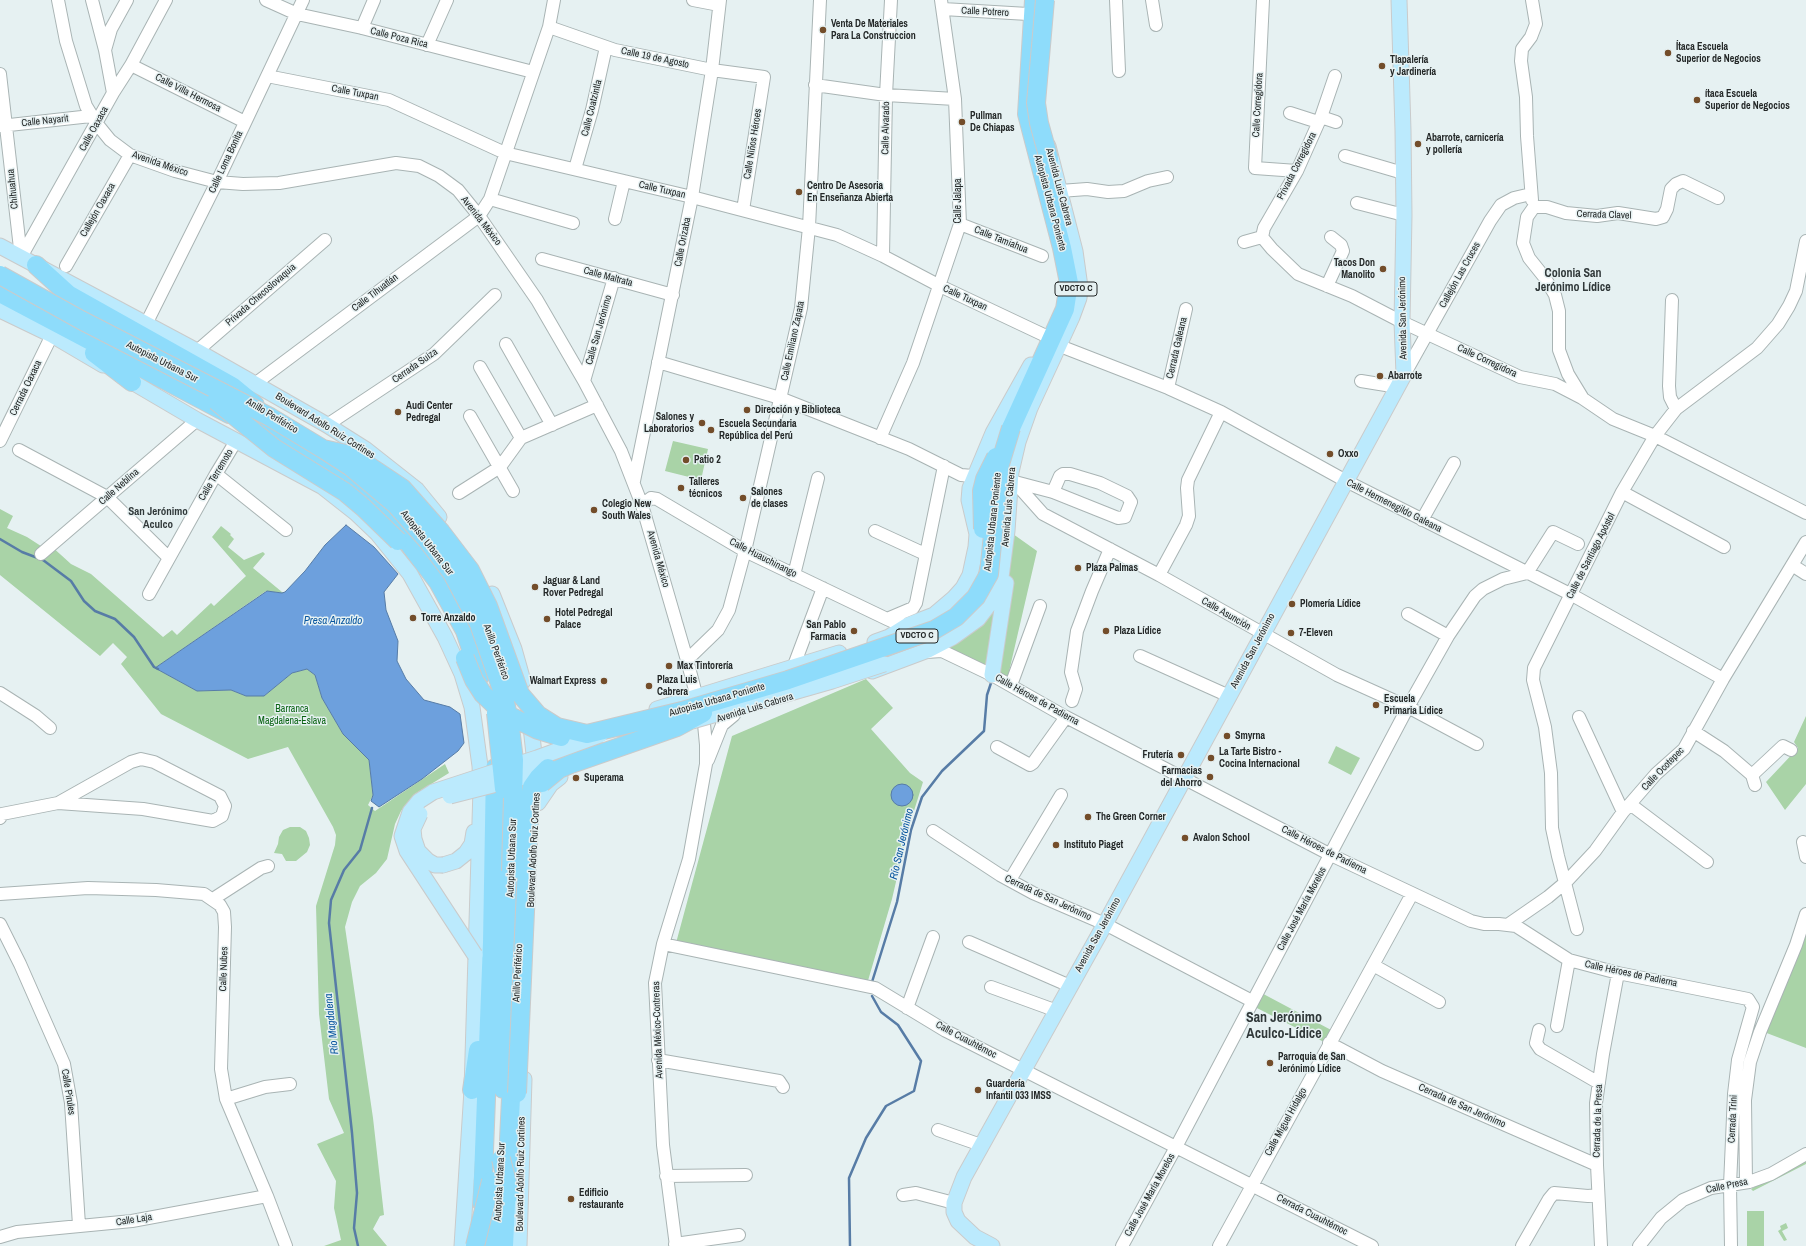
<!DOCTYPE html>
<meta charset="utf-8">
<style>
body{margin:0}
canvas{display:block;background:#e6f1f2}
</style>
<canvas width="1806" height="1246"></canvas>
<script>
const context = document.querySelector('canvas').getContext('2d');
context.lineJoin = 'round';
function fill(path, color) {
  context.fillStyle = color;
  context.fill(path, 'evenodd');
}
function poly(rows) {
  const path = new Path2D();
  for (const r of rows) {
    if (r.length === 3) {
      path.moveTo(r[0] + r[2], r[1]);
      path.arc(r[0], r[1], r[2], 0, 2 * Math.PI);
      continue;
    }
    path.moveTo(r[0], r[1]);
    for (let i = 2; i < r.length; i += 2) path.lineTo(r[i], r[i + 1]);
  }
  return path;
}
function stroke(path, color, width, dash) {
  context.strokeStyle = color;
  context.lineWidth = width;
  context.lineCap = dash ? 'butt' : 'round';
  context.setLineDash(dash || []);
  context.stroke(path);
}
function label(font, color, halo, rows, align = 'center') {
  context.font = font + ' "Archivo Narrow",sans-serif';
  context.lineWidth = 3;
  context.setLineDash([]);
  context.textBaseline = 'middle';
  context.strokeStyle = halo;
  context.fillStyle = color;
  for (const [text, x, y, turn = 0] of rows) {
    context.save();
    context.translate(x, y);
    context.rotate((+turn || 0) * Math.PI / 180);
    context.textAlign = isNaN(turn) ? turn : align;
    if (halo) context.strokeText(text, 0, 0);
    context.fillText(text, 0, 0);
    context.restore();
  }
}
fill(poly([
 [673,441,708,449,701,480,665,471],
 [0,509,13,516,7,528,27,537,44,548,50,545,71,564,91,574,163,637,172,630,177,635,211,603,214,606,246,576,212,537,221,526,231,534,230,535,234,539,228,547,244,560,263,552,265,554,253,568,282,592,285,592,282,593,266,591,155,668,197,691,231,690,246,696,264,696,292,673,307,669,315,675,322,698,343,734,369,760,373,795,368,805,375,811,445,764,449,773,415,794,401,811,395,824,387,859,376,873,360,886,352,902,345,927,373,1118,384,1215,380,1216,373,1229,387,1246,324,1246,341,1240,334,1208,336,1181,317,1144,344,1133,329,1099,319,1014,316,906,335,845,336,835,333,827,288,747,248,759,161,714,121,664,127,657,113,643,100,656,0,575],
 [1006,529,1037,551,1008,676,994,672,942,650,990,597],
 [866,679,893,708,871,729,910,773,923,782,908,830,892,899,867,984,676,943,732,736],
 [1806,716,1806,784,1785,810,1766,782,1798,748,1794,742],
 [1336,746,1360,758,1351,775,1328,763],
 [290,827,300,827,306,831,309,838,310,845,307,852,296,861,286,861,282,854,274,853,278,844,279,837,283,830],
 [1806,923,1806,1048,1764,1032],
 [1254,989,1333,1031,1324,1042,1247,1003],
 [1806,1158,1806,1164,1753,1191,1751,1189],
 [1747,1211,1764,1211,1764,1246,1747,1246],
 [1786,1223,1788,1228,1782,1231,1787,1240,1784,1241,1778,1231,1781,1229,1780,1226]
]), '#a9d3a7');
const water = poly([
 [346,525,374,547,398,574,384,592,386,610,398,641,397,661,406,679,424,700,450,707,460,714,464,743,458,751,422,779,379,807,371,801,373,795,369,760,343,734,322,698,315,675,307,669,292,673,264,696,246,696,231,690,197,691,155,668,267,591,282,593,285,592,305,571,325,545,346,525],
 [902,795,11]
]);
fill(water, '#6da0dd');
stroke(water, '#577ca6', 1);
stroke(poly([
 [0,539,22,552,43,560,71,581,84,601,95,611,115,619,134,637,154,667,158,669],
 [872,982,897,902,911,830,922,797,942,771,984,731,987,695,991,683],
 [358,1246,354,1228,357,1193,352,1133,329,923,331,900,344,870,360,850,372,808],
 [850,1246,849,1178,866,1138,886,1106,914,1091,921,1061,898,1025,881,1012,872,996]
]), '#577ca6', 2.5);
const minor = poly([
 [58,0,66,41,86,106,97,124,110,140,130,155,175,171,217,182,243,184,279,183,396,163,419,166,439,176,458,190,479,216,537,300,584,381,621,451,642,505,687,660,704,724,706,745,706,764,689,859,663,944,655,983,663,1145,676,1246],
 [92,0,105,50],
 [266,0,297,14,362,28,533,72],
 [693,0,719,5],
 [1116,0,1119,71],
 [1152,0,1156,25],
 [1263,0,1255,168,1297,171],
 [1532,0,1536,24,1531,37,1522,49,1521,61,1526,97,1527,136,1532,200],
 [943,9,1028,14],
 [549,27,615,50,712,70,764,77,743,210],
 [362,28,374,0],
 [427,45,447,0],
 [131,65,245,122],
 [0,74,21,257],
 [267,76,389,100,505,153,692,197,837,235,883,256,940,286,1046,336],
 [815,85,886,95,955,99],
 [113,93,105,50,111,29,127,0],
 [1290,113,1318,122],
 [1321,117,1336,122],
 [0,126,91,116],
 [1345,156,1403,173],
 [575,169,592,110,606,47],
 [1060,191,1087,189,1108,192,1124,191,1148,181,1167,177],
 [490,199,573,223],
 [1357,203,1404,215],
 [1534,207,1547,207,1566,213,1597,216,1618,213,1656,219,1663,217,1667,209,1671,189,1676,184,1683,181,1718,198],
 [1534,207,1527,217,1523,243,1529,258,1545,278,1555,295,1559,311,1559,350,1568,374,1582,397],
 [615,219,624,181],
 [960,224,1042,256],
 [1262,237,1272,249,1298,274,1352,296,1402,322,1520,377,1555,384,1582,398,1613,419,1655,436,1806,513],
 [1262,237,1264,228,1297,171,1321,117,1335,76],
 [1244,242,1262,237],
 [883,256,886,95,891,0],
 [21,257,113,93,131,65,166,0],
 [542,259,673,295],
 [66,266,130,155],
 [1327,286,1343,251,1341,245,1331,237],
 [1672,300,1669,386,1670,397,1676,409],
 [146,324,217,182,303,0],
 [506,344,552,425],
 [1060,346,1168,388,1221,412,1346,481,1572,595,1723,679],
 [197,351,325,240],
 [658,362,780,398,909,449,961,475,973,476],
 [480,367,521,438],
 [1404,375,1490,221,1501,205,1514,198,1531,194],
 [584,381,614,278],
 [1361,381,1398,387],
 [256,383,479,216,490,199,549,27,554,0],
 [1168,388,1186,309],
 [470,416,513,491],
 [327,425,434,354,495,295],
 [880,438,913,363,960,224,955,99,941,0],
 [0,441,52,335],
 [19,450,107,497,169,558],
 [216,474,286,530],
 [1010,477,1043,514,1159,575,1337,675,1408,707,1477,744],
 [634,481,692,197,712,70,720,0],
 [1015,482,1053,492,1118,518,1125,517,1131,502,1127,496,1100,483,1070,474,1063,474,1060,476,1053,492],
 [1622,492,1724,547],
 [459,493,500,467,521,438,597,405],
 [642,505,651,498,657,499,745,551,887,619,898,624,908,625],
 [1422,520,1454,463],
 [875,531,925,554],
 [41,554,197,420],
 [1792,565,1806,574],
 [1527,573,1553,532,1578,544],
 [794,575,818,478],
 [1159,575,1186,525,1189,516,1187,488,1188,480,1221,412],
 [149,594,216,474,236,441],
 [1408,614,1448,636],
 [887,619,913,608,916,603,944,466],
 [926,652,942,651,992,675,1066,717,1331,855,1471,921,1484,924,1499,924,1516,926,1569,960,1618,973,1748,999,1753,1007,1738,1060,1734,1094,1730,1185,1731,1246],
 [1140,656,1229,696],
 [687,660,718,630,729,610,745,551,801,308,809,227,820,0],
 [793,668,823,588],
 [1011,685,1040,606],
 [0,693,36,716,50,728],
 [1072,701,1076,689,1071,672,1077,631,1092,591,1110,549],
 [1579,717,1623,812],
 [1693,731,1724,751,1752,775,1755,785],
 [997,747,1030,765,1033,763,1066,717],
 [708,760,722,725,734,715],
 [1752,775,1783,746,1791,750],
 [1630,804,1707,862],
 [0,818,2,814,58,803,143,809,213,821,222,816,225,806,220,796,154,762,141,759,131,762,58,803],
 [933,831,1000,875,1033,893,1105,924,1252,1001],
 [1803,842,1806,857],
 [1010,880,1061,795],
 [0,894,88,888,156,890,204,894,220,905,224,912,225,927,221,1069,226,1099,267,1196,286,1246],
 [213,899,261,868,268,866],
 [0,924,20,964,64,1064,71,1103,79,1225],
 [1509,924,1548,897,1566,882,1595,851,1623,812,1656,774,1684,749,1723,679,1806,542],
 [1577,929,1558,856,1552,828,1551,773,1545,727,1533,680,1534,668,1622,492,1655,436,1676,409,1757,348,1778,324,1789,306,1796,291,1806,241],
 [969,942,1070,986],
 [663,944,875,988,946,1031,1372,1246],
 [1373,965,1439,1002],
 [991,987,1057,1011],
 [907,1008,933,937],
 [1557,1026,1569,960],
 [1539,1030,1536,1043,1540,1049,1599,1083],
 [1329,1043,1382,1071,1597,1165],
 [658,1060,779,1081,783,1087],
 [226,1099,265,1087,290,1084],
 [938,1130,981,1145],
 [666,1176,746,1175],
 [1746,1182,1745,1100,1750,1062,1760,1032,1796,945,1806,914],
 [903,1195,916,1193,954,1203],
 [0,1237,17,1232,132,1221,267,1196],
 [675,1244,739,1235],
 [1122,1246,1176,1147,1408,707,1448,636,1475,596,1483,589,1503,579,1527,573],
 [1219,1246,1412,894],
 [1522,1246,1549,1199,1554,1193,1588,1196,1598,1195],
 [1601,1246,1597,1165,1596,1103,1603,1054,1618,973],
 [1639,1246,1661,1218,1683,1200,1711,1188,1749,1182,1771,1174,1806,1154]
]);
const major = poly([
 [0,246,197,351,327,425,365,449,417,490,439,517],
 [0,310,52,335,103,365],
 [122,376,197,420,323,487,356,513,377,533,410,574,445,637,462,674,472,707,480,766,481,788,472,1090,462,1246],
 [492,594,514,649,523,681],
 [875,642,889,637,908,625,934,615,954,598,963,588,970,575,976,547,977,534,969,500,970,488,993,433,1031,365],
 [872,671,928,650,953,637,978,619,994,598,1000,585,1007,531,1011,472,1018,442,1030,408,1072,317,1079,298,1080,287,1075,251,1048,146],
 [992,675,1006,583],
 [657,709,839,653],
 [530,718,536,772],
 [538,803,551,784,560,777],
 [443,865,456,861,466,853,472,844,474,832],
 [519,1246,524,1079],
 [992,1246,975,1237,958,1221,954,1212,954,1203,964,1177,1105,924,1404,375,1402,322,1404,215,1403,130,1399,0]
]);
const highway = poly([
 [36,265,68,294,232,386,255,405],
 [0,293,229,414],
 [94,353,132,382],
 [1011,428,1065,309,1069,283,1062,248,1027,114,1034,0],
 [260,431,298,451,354,486,394,524,438,582,465,631,480,676],
 [503,1089,511,871],
 [472,1090,478,1050],
 [482,1203,492,942,495,768],
 [487,1246,489,1206],
 [504,1246,512,1076]
]);
stroke(minor, '#a9b4b4', 14);
stroke(major, '#cacbcb', 17);
stroke(highway, '#cacbcb', 20);
stroke(minor, '#fff', 12);
stroke(major, '#bbeafd', 15);
stroke(highway, '#8edcfb', 18);
const majorBridge = poly([
 [692,721,832,681,884,664],
 [450,796,524,777,548,768],
 [420,814,413,829,414,839,418,851,428,861,435,865,443,865],
 [475,955,407,851,402,836,410,812,419,801,433,792,537,758,600,735]
]);
const highwayBridge = poly([
 [1045,0,1036,103,1039,123,1049,159],
 [0,275,81,320,270,417,323,449,351,467,395,504,427,540,452,573,479,624,502,690,509,719,514,760,511,871],
 [216,401,274,448,345,492,364,508,398,541],
 [323,449,346,454,366,464,402,488,441,532,470,570,488,606,520,694,538,715,557,727,587,734,682,711,788,680,934,630,956,617,976,597,989,574,1000,464,1011,428],
 [983,529,982,491,985,479,996,457],
 [465,658,474,680,483,694,502,712,538,730,561,737],
 [496,713,504,789],
 [542,783,559,769,571,764,677,727,703,713],
 [517,1093,530,798,532,787,539,777,548,768],
 [501,1159,510,1194],
 [475,1246,491,1181]
]);
stroke(majorBridge, '#cacbcb', 17, []);
stroke(highwayBridge, '#cacbcb', 20, []);
stroke(majorBridge, '#bbeafd', 15);
stroke(highwayBridge, '#8edcfb', 18);
for (const [x, y, r, color] of [
 [823,30,4,"#734d2a"],
 [1668,53,4,"#734d2a"],
 [1382,66,4,"#734d2a"],
 [1697,100,4,"#734d2a"],
 [962,122,4,"#734d2a"],
 [1418,144,4,"#734d2a"],
 [799,192,4,"#734d2a"],
 [1383,269,4,"#734d2a"],
 [1380,376,4,"#734d2a"],
 [747,410,4,"#734d2a"],
 [398,412,4,"#734d2a"],
 [702,423,4,"#734d2a"],
 [711,430,4,"#734d2a"],
 [1330,454,4,"#734d2a"],
 [686,460,4,"#734d2a"],
 [681,488,4,"#734d2a"],
 [743,498,4,"#734d2a"],
 [594,510,4,"#734d2a"],
 [1078,568,4,"#734d2a"],
 [535,587,4,"#734d2a"],
 [1292,604,4,"#734d2a"],
 [413,618,4,"#734d2a"],
 [547,619,4,"#734d2a"],
 [854,631,4,"#734d2a"],
 [1106,631,4,"#734d2a"],
 [1291,633,4,"#734d2a"],
 [669,666,4,"#734d2a"],
 [604,681,4,"#734d2a"],
 [649,686,4,"#734d2a"],
 [1376,705,4,"#734d2a"],
 [1227,736,4,"#734d2a"],
 [1181,755,4,"#734d2a"],
 [1211,758,4,"#734d2a"],
 [1210,777,4,"#734d2a"],
 [576,778,4,"#734d2a"],
 [1088,817,4,"#734d2a"],
 [1185,838,4,"#734d2a"],
 [1056,845,4,"#734d2a"],
 [1270,1063,4,"#734d2a"],
 [978,1090,4,"#734d2a"],
 [571,1199,4,"#734d2a"]
]) {
  const dot = new Path2D();
  dot.arc(x, y, r, 0, 2 * Math.PI);
  context.fillStyle = color;
  context.fill(dot);
  stroke(dot, '#e6f1f2', 1.5);
}
for (const [x, y, w] of [
 [1076,289,42],
 [917,636,42]
]) {
  const box = new Path2D();
  box.roundRect(x - w / 2, y - 7, w, 14, 3);
  context.fillStyle = '#e6f1f2';
  context.fill(box);
  stroke(box, '#232727', 1);
}
label('bold 9px', '#232727', null, [
 ["VDCTO C",1076,289],
 ["VDCTO C",917,636]
]);
label('10px', '#232727', '#e6f1f2', [
 ["Calle Potrero",985,12,3],
 ["Calle Poza Rica",399,38,14],
 ["Calle 19 de Agosto",655,58,12],
 ["Calle Villa Hermosa",188,93,27],
 ["Calle Tuxpan",355,93,11],
 ["Calle Corregidora",1258,105,-87],
 ["Calle Coatzintla",592,108,-76],
 ["Calle Nayarit",45,121,-6],
 ["Calle Alvarado",886,128,-89],
 ["Calle Oaxaca",94,129,-61],
 ["Calle Niños Héroes",753,144,-81],
 ["Calle Loma Bonita",226,162,-65],
 ["Avenida México",160,164,19],
 ["Privada Corregidora",1297,166,-63],
 ["Avenida Luis Cabrera",1059,187,75],
 ["Chihuahua",13,189,-96],
 ["Calle Tuxpan",662,190,13],
 ["Calle Jalapa",958,201,-90],
 ["Autopista Urbana Poniente",1050,203,75],
 ["Callejón Oaxaca",98,210,-60],
 ["Cerrada Clavel",1604,215,2],
 ["Avenida México",481,221,52],
 ["Calle Tamiahua",1001,240,22],
 ["Calle Orizaba",683,242,-79],
 ["Callejón Las Cruces",1460,275,-61],
 ["Calle Maltrata",608,277,15],
 ["Calle Tihuatlán",375,293,-37],
 ["Privada Checoslovaquia",261,295,-41],
 ["Calle Tuxpan",965,298,25],
 ["Avenida San Jerónimo",1403,318,-91],
 ["Calle San Jerónimo",599,330,-74],
 ["Calle Emiliano Zapata",793,341,-78],
 ["Cerrada Galeana",1177,348,-77],
 ["Calle Corregidora",1487,361,25],
 ["Autopista Urbana Sur",162,362,27],
 ["Cerrada Suiza",415,366,-35],
 ["Cerrada Oaxaca",26,388,-64],
 ["Anillo Periférico",272,416,31],
 ["Boulevard Adolfo Ruiz Cortines",325,426,32],
 ["Calle Terremoto",216,475,-59],
 ["Calle Neblina",119,487,-41],
 ["Calle Hermenegildo Galeana",1394,506,27],
 ["Avenida Luis Cabrera",1009,507,-85],
 ["Autopista Urbana Poniente",993,522,-84],
 ["Autopista Urbana Sur",427,543,52],
 ["Calle de Santiago Apóstol",1591,556,-63],
 ["Calle Huauchinango",763,558,27],
 ["Avenida México",658,559,74],
 ["Calle Asunción",1226,614,30],
 ["Avenida San Jerónimo",1253,651,-62],
 ["Anillo Periférico",496,652,70],
 ["Autopista Urbana Poniente",717,700,-16],
 ["Calle Héroes de Padierna",1037,700,29],
 ["Avenida Luis Cabrera",755,708,-17],
 ["Calle Ocotepec",1663,769,-46],
 ["Boulevard Adolfo Ruiz Cortines",534,850,-87],
 ["Calle Héroes de Padierna",1324,850,27],
 ["Autopista Urbana Sur",512,858,-88],
 ["Cerrada de San Jerónimo",1048,898,25],
 ["Calle José María Morelos",1302,909,-62],
 ["Avenida San Jerónimo",1098,935,-61],
 ["Calle Nubes",224,969,-88],
 ["Anillo Periférico",518,973,-87],
 ["Calle Héroes de Padierna",1631,974,12],
 ["Avenida México-Contreras",658,1030,-92],
 ["Calle Cuauhtémoc",966,1040,28],
 ["Calle Pirules",68,1092,81],
 ["Cerrada de San Jerónimo",1462,1106,24],
 ["Cerrada Trini",1733,1119,-87],
 ["Cerrada de la Presa",1598,1121,-88],
 ["Calle Miguel Hidalgo",1286,1122,-61],
 ["Boulevard Adolfo Ruiz Cortines",521,1174,-89],
 ["Autopista Urbana Sur",500,1182,-87],
 ["Calle Presa",1727,1186,-12],
 ["Calle José María Morelos",1150,1195,-61],
 ["Cerrada Cuauhtémoc",1312,1215,27],
 ["Calle Laja",134,1220,-9]
]);
label('bold 10px', '#232727', '#e6f1f2', [
 ["Venta De Materiales",831,24],
 ["Para La Construccion",831,36],
 ["Ítaca Escuela",1676,47],
 ["Superior de Negocios",1676,59],
 ["Tlapalería",1390,60],
 ["y Jardinería",1390,72],
 ["ítaca Escuela",1705,94],
 ["Superior de Negocios",1705,106],
 ["Pullman",970,116],
 ["De Chiapas",970,128],
 ["Abarrote, carnicería",1426,138],
 ["y pollería",1426,150],
 ["Centro De Asesoria",807,186],
 ["En Enseñanza Abierta",807,198],
 ["Tacos Don",1375,263,"right"],
 ["Manolito",1375,275,"right"],
 ["Abarrote",1388,376],
 ["Audi Center",406,406],
 ["Pedregal",406,418],
 ["Dirección y Biblioteca",755,410],
 ["Salones y",694,417,"right"],
 ["Laboratorios",694,429,"right"],
 ["Escuela Secundaria",719,424],
 ["República del Perú",719,436],
 ["Oxxo",1338,454],
 ["Patio 2",694,460],
 ["Talleres",689,482],
 ["técnicos",689,494],
 ["Salones",751,492],
 ["de clases",751,504],
 ["Colegio New",602,504],
 ["South Wales",602,516],
 ["Plaza Palmas",1086,568],
 ["Jaguar & Land",543,581],
 ["Rover Pedregal",543,593],
 ["Plomería Lídice",1300,604],
 ["Hotel Pedregal",555,613],
 ["Palace",555,625],
 ["Torre Anzaldo",421,618],
 ["San Pablo",846,625,"right"],
 ["Farmacia",846,637,"right"],
 ["Plaza Lídice",1114,631],
 ["7-Eleven",1299,633],
 ["Max Tintorería",677,666],
 ["Plaza Luis",657,680],
 ["Cabrera",657,692],
 ["Walmart Express",596,681,"right"],
 ["Escuela",1384,699],
 ["Primaria Lídice",1384,711],
 ["Smyrna",1235,736],
 ["La Tarte Bistro -",1219,752],
 ["Cocina Internacional",1219,764],
 ["Frutería",1173,755,"right"],
 ["Farmacias",1202,771,"right"],
 ["del Ahorro",1202,783,"right"],
 ["Superama",584,778],
 ["The Green Corner",1096,817],
 ["Avalon School",1193,838],
 ["Instituto Piaget",1064,845],
 ["Parroquia de San",1278,1057],
 ["Jerónimo Lídice",1278,1069],
 ["Guardería",986,1084],
 ["Infantil 033 IMSS",986,1096],
 ["Edificio",579,1193],
 ["restaurante",579,1205]
], 'left');
label('10px', '#096212', '#e6f1f2', [
 ["Barranca",292,709],
 ["Magdalena-Eslava",292,721]
]);
label('bold 11px', '#303839', '#e6f1f2', [
 ["San Jerónimo",158,512],
 ["Aculco",158,525]
]);
label('italic 11px', '#07559e', '#e6f1f2', [
 ["Presa Anzaldo",333,621],
 ["Río San Jerónimo",902,844,-77],
 ["Río Magdalena",332,1024,-96]
]);
label('bold 12px', '#303839', '#e6f1f2', [
 ["Colonia San",1573,274],
 ["Jerónimo Lídice",1573,288]
]);
label('bold 14px', '#303839', '#e6f1f2', [
 ["San Jerónimo",1284,1018],
 ["Aculco-Lídice",1284,1034]
]);
</script>
